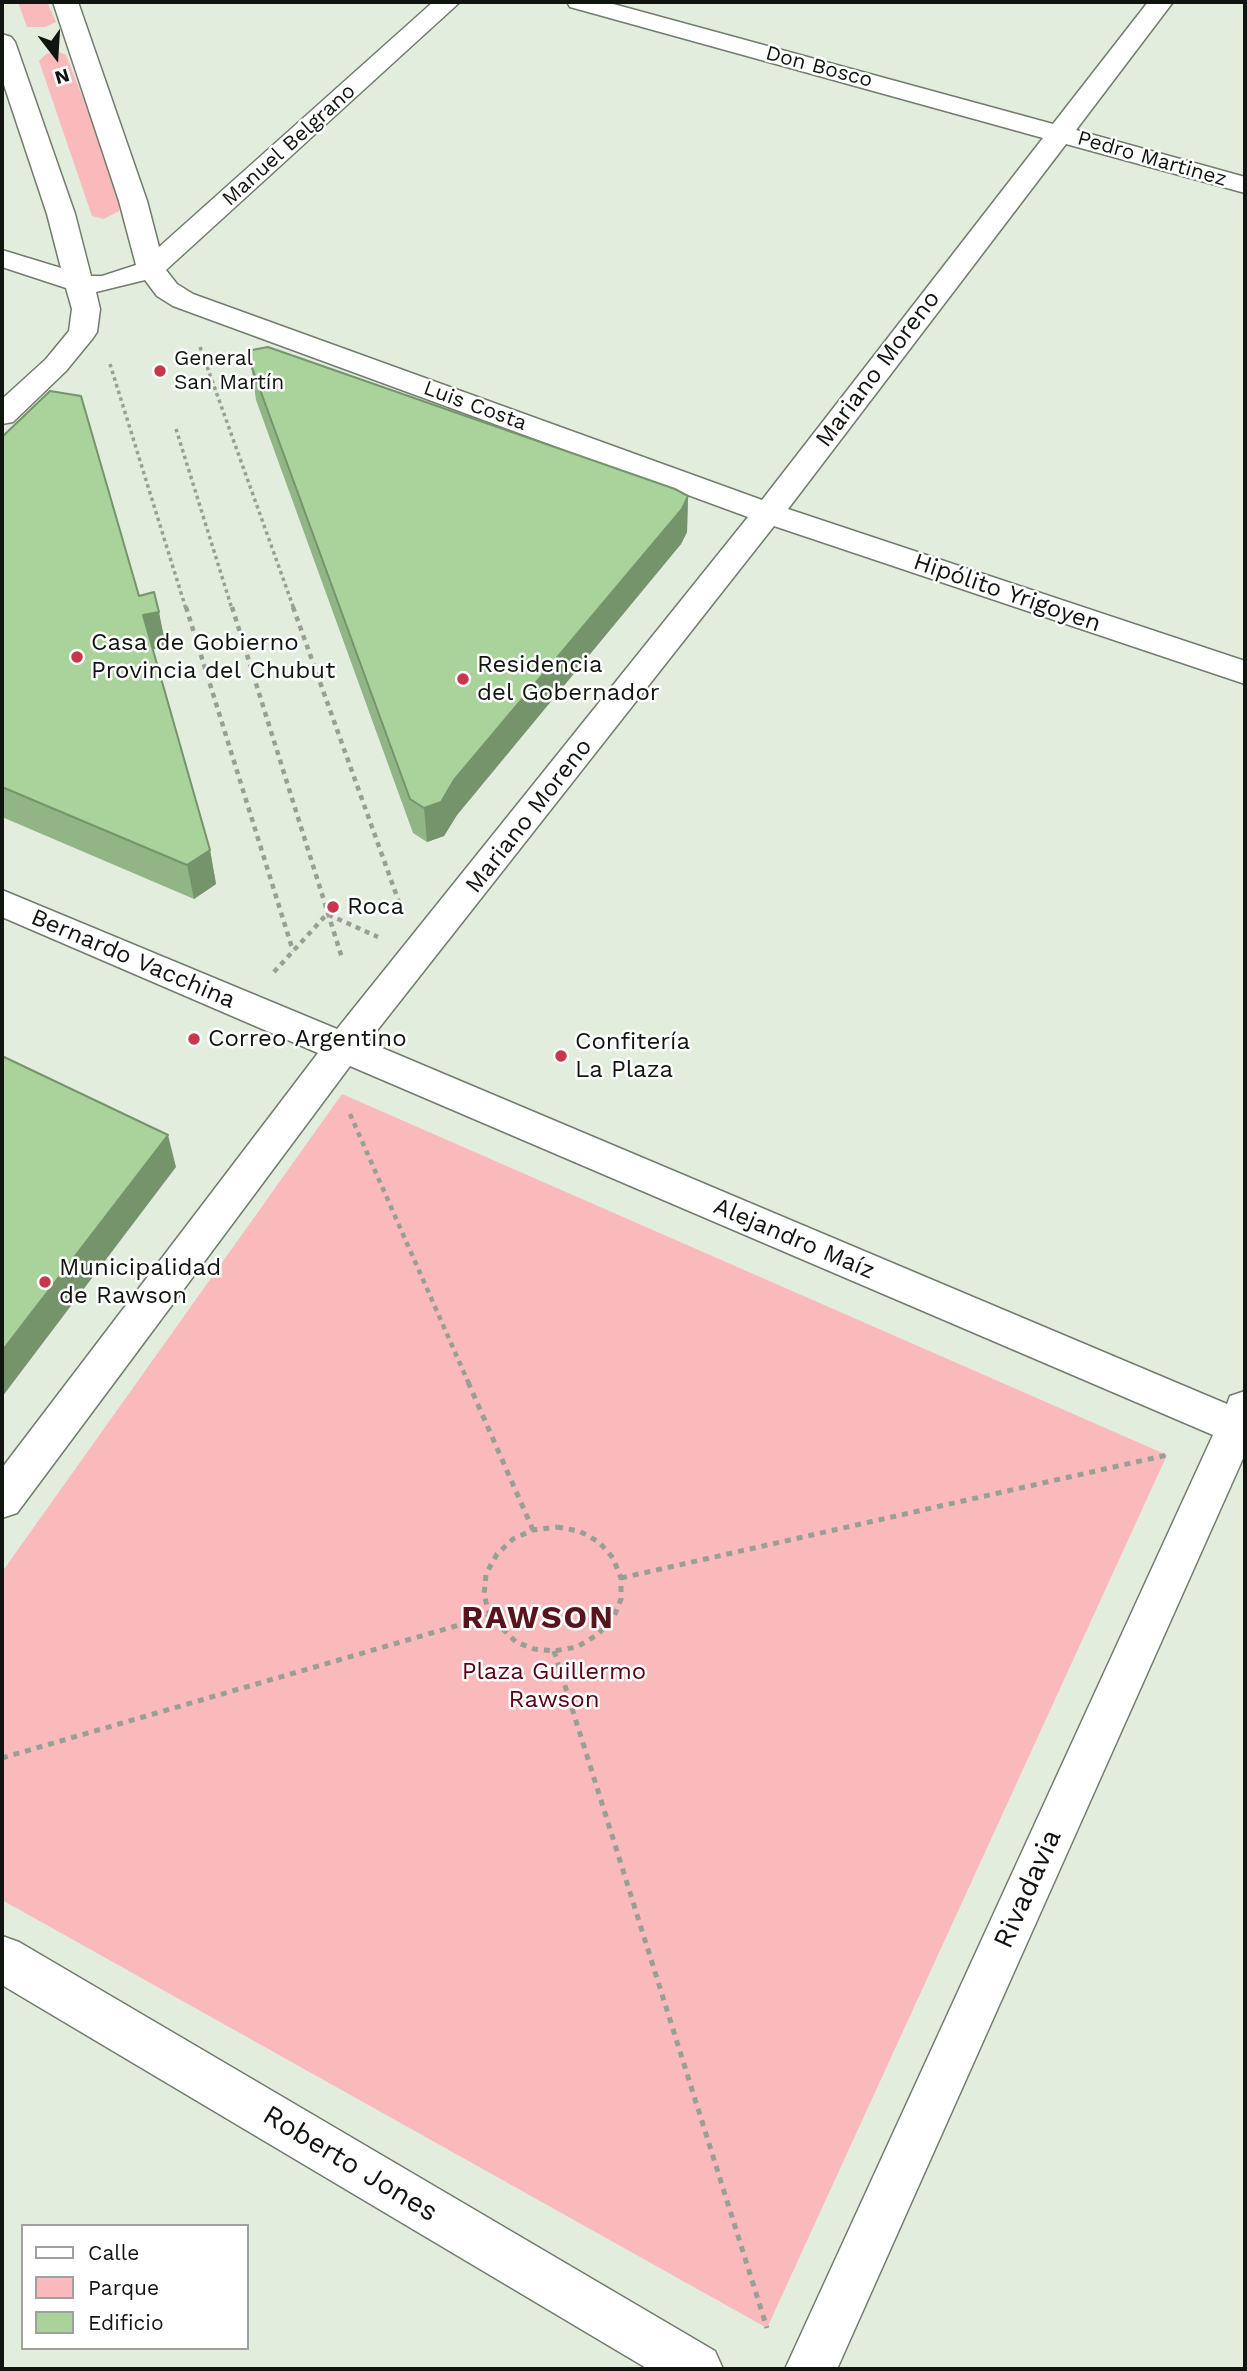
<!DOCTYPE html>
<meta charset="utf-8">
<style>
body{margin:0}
#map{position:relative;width:1247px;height:2371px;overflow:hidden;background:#e2edde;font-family:"Work Sans",sans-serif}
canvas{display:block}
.frame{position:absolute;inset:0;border:4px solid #111510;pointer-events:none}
.legend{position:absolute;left:21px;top:2224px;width:228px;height:126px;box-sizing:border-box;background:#fff;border:2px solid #a0a19f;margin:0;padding:9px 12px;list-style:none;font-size:21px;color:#111510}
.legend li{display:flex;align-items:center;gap:14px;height:35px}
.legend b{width:35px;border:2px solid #a0a19f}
.north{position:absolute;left:21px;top:21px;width:70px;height:70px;-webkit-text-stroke:5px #fff;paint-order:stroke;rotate:163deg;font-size:19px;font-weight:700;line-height:28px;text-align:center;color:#111510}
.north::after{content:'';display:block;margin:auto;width:24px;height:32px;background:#111510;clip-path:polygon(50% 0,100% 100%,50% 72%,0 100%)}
</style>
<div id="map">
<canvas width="1247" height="2371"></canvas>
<div class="frame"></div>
<ul class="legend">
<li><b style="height:9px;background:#fff"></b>Calle</li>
<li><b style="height:19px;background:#fab9bb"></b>Parque</li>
<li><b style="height:19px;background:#a9d39b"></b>Edificio</li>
</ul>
<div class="north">N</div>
</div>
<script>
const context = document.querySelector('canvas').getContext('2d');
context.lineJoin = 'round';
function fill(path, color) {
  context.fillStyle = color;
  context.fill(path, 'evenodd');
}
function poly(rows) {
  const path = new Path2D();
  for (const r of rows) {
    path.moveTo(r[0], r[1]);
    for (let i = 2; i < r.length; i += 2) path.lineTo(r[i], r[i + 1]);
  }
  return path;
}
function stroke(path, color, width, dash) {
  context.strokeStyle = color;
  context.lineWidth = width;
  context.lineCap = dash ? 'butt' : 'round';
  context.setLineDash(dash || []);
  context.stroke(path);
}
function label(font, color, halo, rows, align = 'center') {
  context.font = font + ' "Work Sans",sans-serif';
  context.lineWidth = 5;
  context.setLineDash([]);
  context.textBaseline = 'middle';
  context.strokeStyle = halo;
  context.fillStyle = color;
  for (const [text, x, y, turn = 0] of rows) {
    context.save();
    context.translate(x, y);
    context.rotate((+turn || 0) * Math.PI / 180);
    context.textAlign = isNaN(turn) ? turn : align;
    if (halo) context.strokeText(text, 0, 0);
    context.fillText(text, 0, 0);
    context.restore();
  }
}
fill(poly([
 [18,2,47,2,56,22,45,27,27,27],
 [57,51,66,55,120,192,119,211,104,219,92,216,39,61,46,54],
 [342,1094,1167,1455,767,2328,2,1900,2,1572]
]), '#fab9bb');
const minor = poly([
 [53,2,78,2,147,201,159,247,433,2,460,2,166,270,177,284,193,294,762,500,1043,138,570,7,567,2,606,2,1053,124,1148,2,1173,2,1076,130,1245,177,1245,193,1066,144,788,509,1245,661,1245,684,774,526,368,1042,1227,1404,1230,1396,1245,1391,1245,1454,837,2369,785,2369,1213,1435,350,1066,17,1513,2,1518,2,1468,318,1053,2,917,2,890,337,1029,748,517,173,306,157,296,145,280,96,292,100,309,97,332,93,338,66,371,13,422,2,424,2,399,46,359,69,331,72,309,66,288,2,267,2,250,61,268,47,214,2,79,2,34,11,37,15,42,75,214,91,276,102,276,136,265,119,201,53,2],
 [2,1936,19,1942,715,2351,723,2369,648,2369,2,1985,2,1936]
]);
stroke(minor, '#717b6e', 3);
stroke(poly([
 [200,347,294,609],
 [110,364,186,609],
 [176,429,232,609]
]), '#98a095', 3.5, [3.5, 3.5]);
stroke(poly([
 [186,607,293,951],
 [232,607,342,958],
 [293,607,400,905],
 [274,972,327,914,378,937],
 [350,1114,469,1384]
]), '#98a095', 4.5, [5, 5]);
stroke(poly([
 [468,1382,533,1530],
 [557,1527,579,1531,599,1542,613,1558,621,1578,621,1599,613,1619,597,1635,577,1647,554,1651,534,1649,516,1642,490,1616,484,1595,486,1574,497,1554,513,1539,533,1530,557,1527],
 [621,1578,1167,1455],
 [554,1651,767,2328],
 [2,1758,490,1616]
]), '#98a095', 5, [6, 6]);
fill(minor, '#fff');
fill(poly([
 [251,365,688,496,687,532,681,544,457,815,444,836,427,842,413,833,256,400],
 [2,437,139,596,166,647,153,649,210,850,216,884,194,899,2,817]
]), '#91b585');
fill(poly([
 [688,496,687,532,681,544,457,815,444,836,427,842,424,808,454,780],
 [159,612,166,647,150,650,143,615],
 [210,850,216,884,194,899,187,865],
 [168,1135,176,1167,2,1397,2,1351]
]), '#76946c');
const building = poly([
 [268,347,675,489,688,496,682,509,454,780,441,802,424,808,410,799,251,365,252,350,268,347],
 [50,391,81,396,139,596,154,592,159,612,143,615,210,850,187,865,2,787,2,437,50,391],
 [2,1056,168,1135,2,1351,2,1056]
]);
fill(building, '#a9d39b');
stroke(building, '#76946c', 2);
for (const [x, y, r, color] of [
 [160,371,7,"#c8374c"],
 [77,657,7,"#c8374c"],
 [463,679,7,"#c8374c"],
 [333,907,7,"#c8374c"],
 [194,1039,7,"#c8374c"],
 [561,1056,7,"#c8374c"],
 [45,1282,7,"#c8374c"]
]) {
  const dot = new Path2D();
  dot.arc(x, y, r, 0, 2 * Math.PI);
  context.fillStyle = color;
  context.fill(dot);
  stroke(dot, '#fff', 2.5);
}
label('21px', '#111510', '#fff', [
 ["Don Bosco",819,67,15],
 ["Manuel Belgrano",289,145,-42],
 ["Pedro Martinez",1152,159,16],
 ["Luis Costa",475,406,20]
]);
label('21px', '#111510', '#fff', [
 ["General",174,359],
 ["San Martín",174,383]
], 'left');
label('24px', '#111510', '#fff', [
 ["Mariano Moreno",878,369,-53],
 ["Hipólito Yrigoyen",1007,593,19],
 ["Mariano Moreno",529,816,-52],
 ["Bernardo Vacchina",133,959,23],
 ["Alejandro Maíz",794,1239,23]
]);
label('24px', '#111510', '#fff', [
 ["Casa de Gobierno",91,643],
 ["Provincia del Chubut",91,671],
 ["Residencia",477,665],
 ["del Gobernador",477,693],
 ["Roca",347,907],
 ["Correo Argentino",208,1039],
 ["Confitería",575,1042],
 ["La Plaza",575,1070],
 ["Municipalidad",59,1268],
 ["de Rawson",59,1296]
], 'left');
label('24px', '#570014', '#fff', [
 ["Plaza Guillermo",554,1672],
 ["Rawson",554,1700]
]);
label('28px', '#111510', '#fff', [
 ["Rivadavia",1028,1889,-66],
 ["Roberto Jones",350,2164,31]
]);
context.letterSpacing = '2px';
label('bold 32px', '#58131d', '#fff', [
 ["RAWSON",538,1619]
]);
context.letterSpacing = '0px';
</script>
